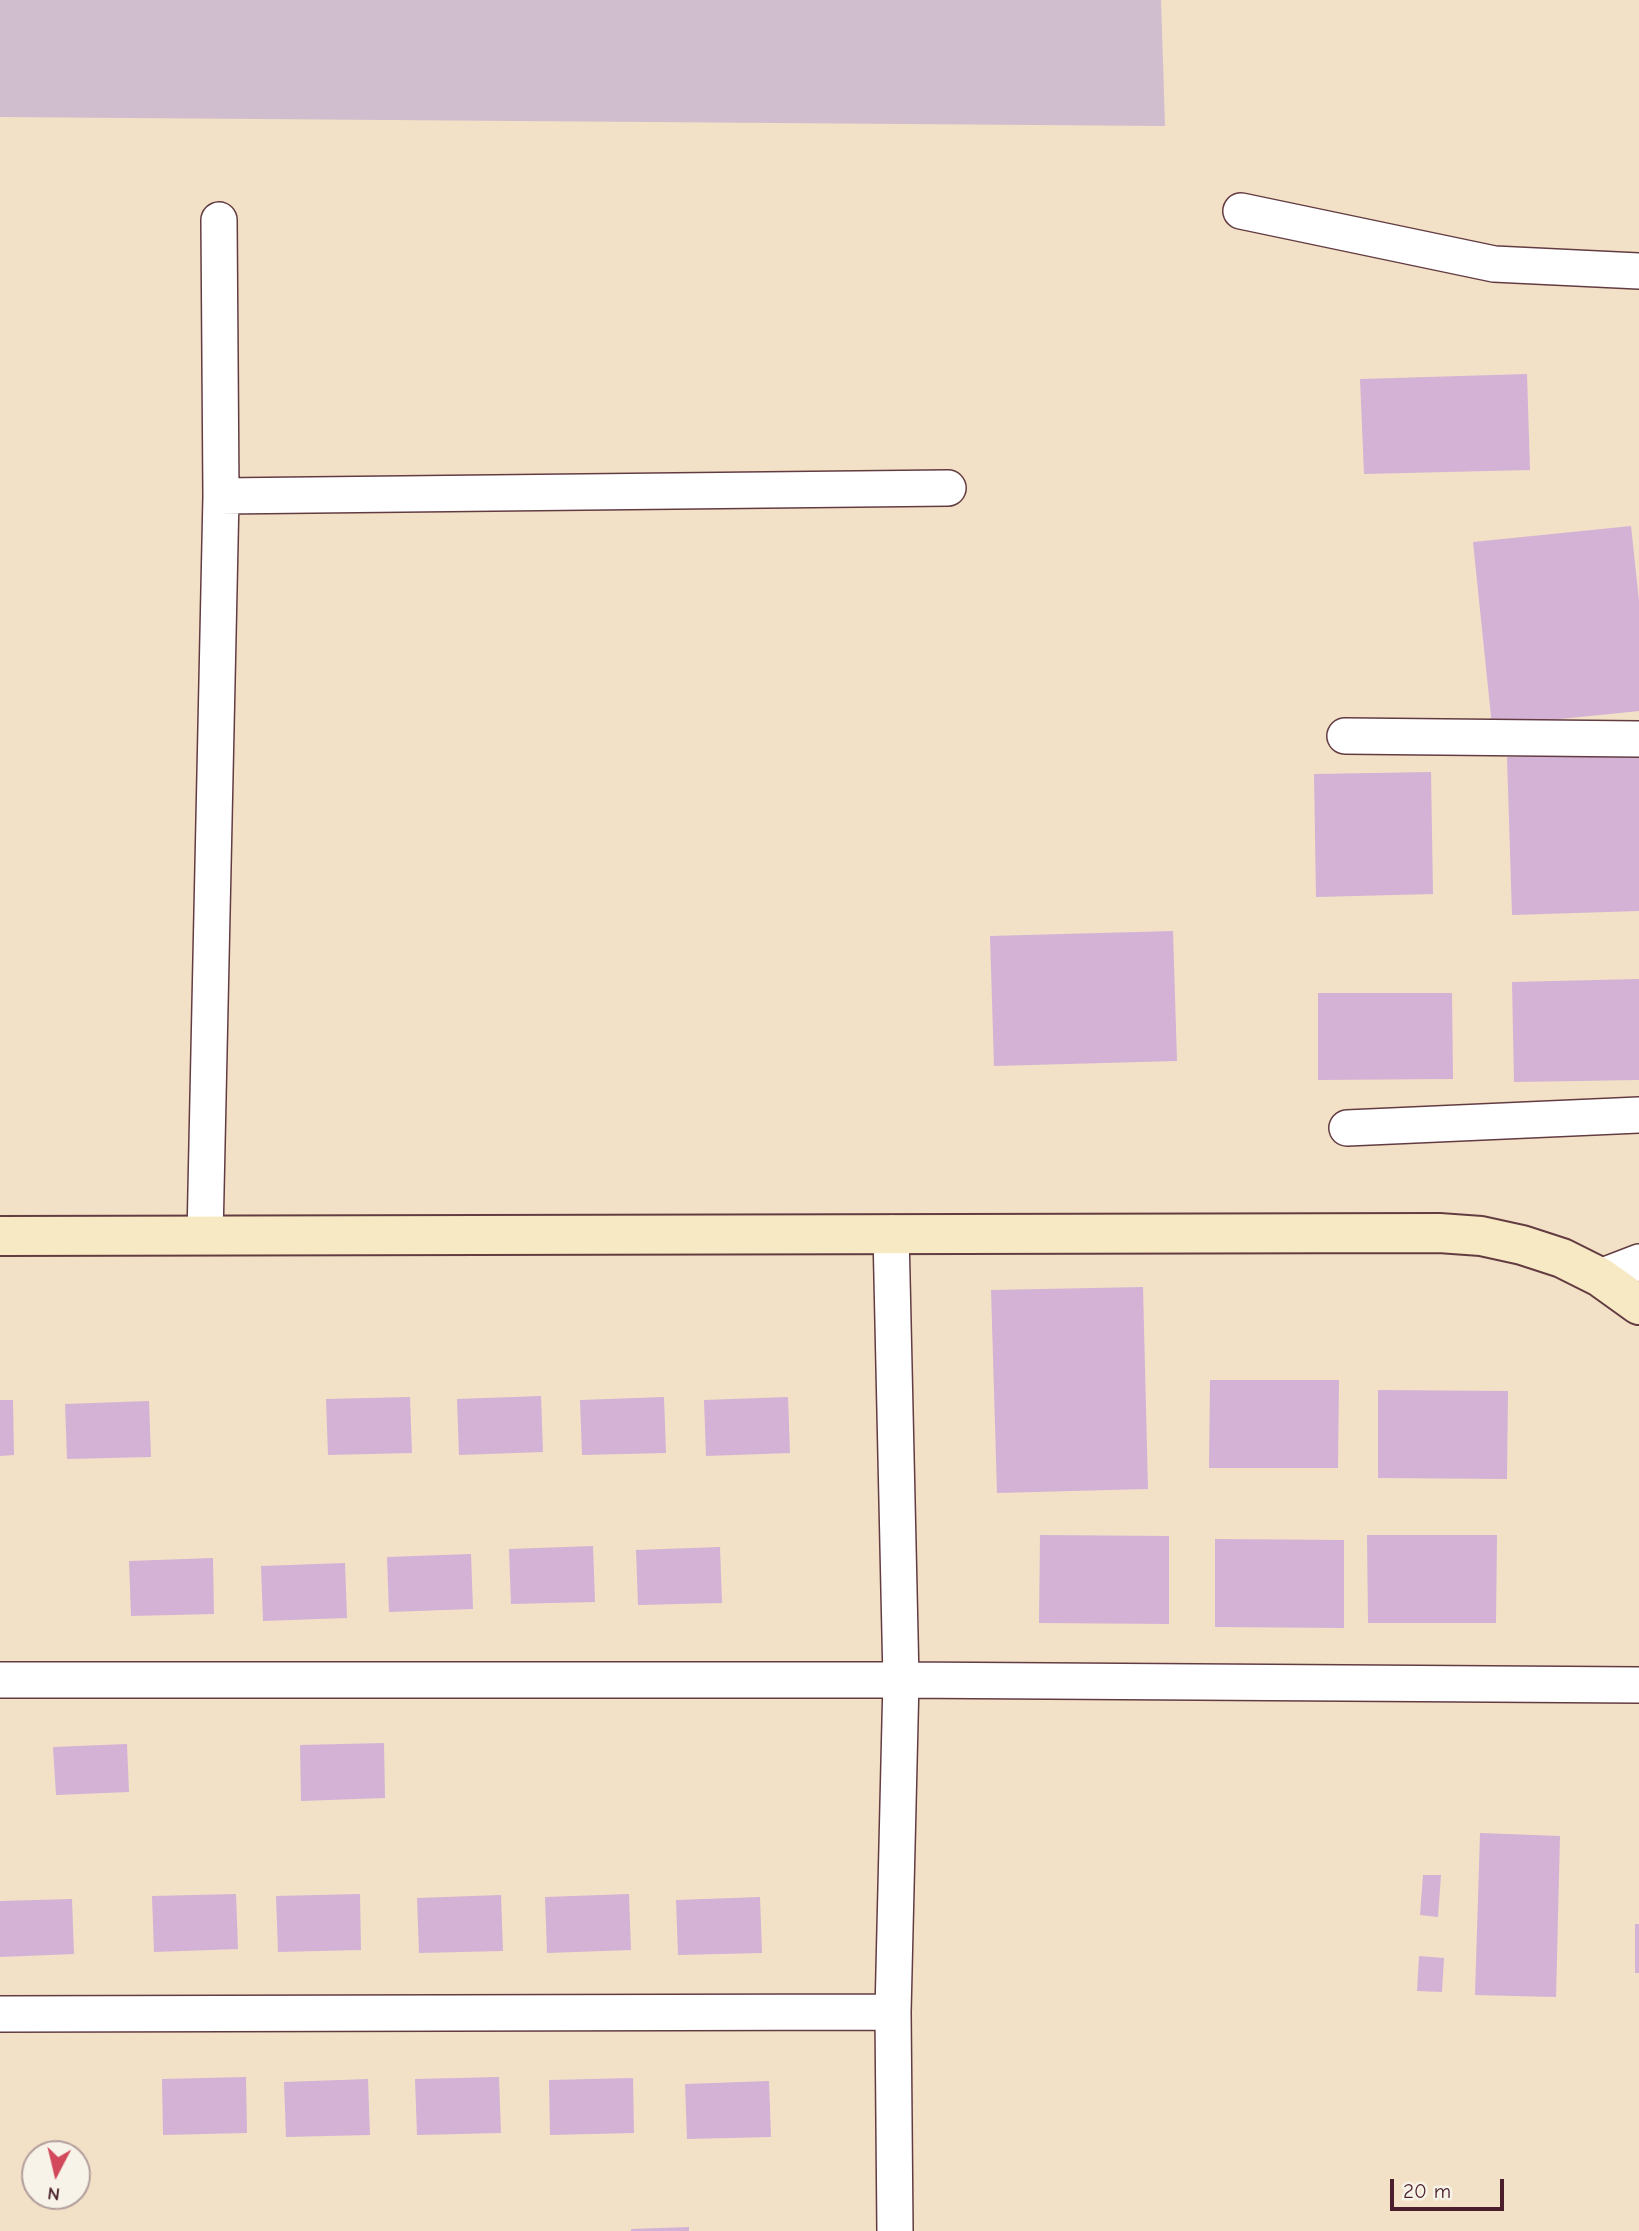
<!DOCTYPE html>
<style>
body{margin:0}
#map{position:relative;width:1639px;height:2231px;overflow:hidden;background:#f2e1c6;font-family:"Comic Neue",sans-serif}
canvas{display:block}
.north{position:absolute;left:21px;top:2140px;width:70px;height:70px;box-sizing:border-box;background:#f7f3e8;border:2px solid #b29e9c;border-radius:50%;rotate:187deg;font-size:19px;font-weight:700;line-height:28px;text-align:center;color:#4a1f2b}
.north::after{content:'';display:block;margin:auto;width:24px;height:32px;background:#d1495b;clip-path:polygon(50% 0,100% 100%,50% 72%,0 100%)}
.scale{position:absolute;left:1390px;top:2179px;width:114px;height:32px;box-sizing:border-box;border:4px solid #4a1f2b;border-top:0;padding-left:9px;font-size:21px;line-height:24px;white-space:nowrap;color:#4a1f2b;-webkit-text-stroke:5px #f7f3e8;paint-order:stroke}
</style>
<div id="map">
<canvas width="1639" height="2231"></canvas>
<div class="north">N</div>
<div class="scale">20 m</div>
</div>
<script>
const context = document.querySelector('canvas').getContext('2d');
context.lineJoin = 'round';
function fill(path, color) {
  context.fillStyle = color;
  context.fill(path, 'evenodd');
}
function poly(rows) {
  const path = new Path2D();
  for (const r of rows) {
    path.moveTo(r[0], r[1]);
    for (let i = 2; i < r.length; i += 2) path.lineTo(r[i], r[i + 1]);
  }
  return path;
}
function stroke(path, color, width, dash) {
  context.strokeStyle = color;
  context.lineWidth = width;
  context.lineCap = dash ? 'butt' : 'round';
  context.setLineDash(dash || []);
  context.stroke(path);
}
fill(poly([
 [0,0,1161,0,1165,126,0,117]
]), '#d0bdce');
fill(poly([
 [1527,374,1530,470,1364,474,1360,379],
 [1631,526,1639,601,1639,711,1492,726,1473,542],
 [1639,754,1639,911,1512,915,1507,757],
 [1431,772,1433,894,1316,897,1314,774],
 [1173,931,1177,1061,994,1066,990,936],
 [1639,979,1639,1080,1514,1082,1512,982],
 [1318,993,1452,993,1453,1079,1318,1080],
 [1143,1287,1148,1489,997,1493,991,1290],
 [1210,1380,1339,1380,1338,1468,1209,1468],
 [1378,1390,1508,1391,1507,1479,1378,1478],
 [541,1396,543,1452,459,1455,457,1399],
 [410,1397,412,1453,328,1455,326,1399],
 [664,1397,666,1453,582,1455,580,1400],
 [788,1397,790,1453,706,1456,704,1400],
 [0,1400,13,1400,14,1455,0,1456],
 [149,1401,151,1457,67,1459,65,1404],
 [1040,1535,1169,1536,1169,1624,1039,1623],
 [1367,1535,1497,1535,1496,1623,1368,1623],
 [1215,1539,1344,1540,1344,1628,1215,1627],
 [593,1546,595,1602,511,1604,509,1549],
 [720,1547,722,1603,638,1605,636,1550],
 [471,1554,473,1609,389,1612,387,1557],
 [213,1558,214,1614,131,1616,129,1561],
 [345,1563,347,1618,263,1621,261,1566],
 [384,1743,385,1798,301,1801,300,1745],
 [127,1744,129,1792,56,1795,53,1747],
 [1480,1833,1560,1836,1556,1997,1475,1995],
 [1423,1875,1441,1875,1438,1917,1420,1915],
 [236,1894,238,1949,154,1952,152,1896],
 [360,1894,361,1950,278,1952,276,1896],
 [629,1894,631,1950,547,1953,545,1897],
 [501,1895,503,1951,419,1953,417,1898],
 [760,1897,762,1953,678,1955,676,1900],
 [72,1899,74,1954,0,1957,0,1901],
 [1635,1924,1639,1924,1639,1973,1635,1973],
 [1419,1956,1444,1958,1442,1992,1417,1991],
 [246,2077,247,2133,163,2135,162,2079],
 [499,2077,501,2133,417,2135,415,2079],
 [633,2078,634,2133,550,2135,549,2080],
 [368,2079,370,2135,286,2137,284,2082],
 [769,2081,771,2137,687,2139,685,2084],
 [689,2227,689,2231,631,2231,631,2229]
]), '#d3b2d6');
const street = poly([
 [1241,211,1494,264,1639,271],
 [221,496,948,488],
 [1345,736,1639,739],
 [1347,1128,1639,1115],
 [891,1233,901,1680,893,2012,895,2231],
 [205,1236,221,496,219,220],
 [1600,1277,1639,1262],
 [0,1680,901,1680,1639,1685],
 [0,2014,893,2012]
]);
const secondary = poly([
 [0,1236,1439,1233,1481,1236,1522,1245,1562,1258,1600,1277,1639,1305]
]);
stroke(street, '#633c42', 38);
stroke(secondary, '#633c42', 42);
stroke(street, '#fff', 35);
stroke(secondary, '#f7e9c3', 38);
</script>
